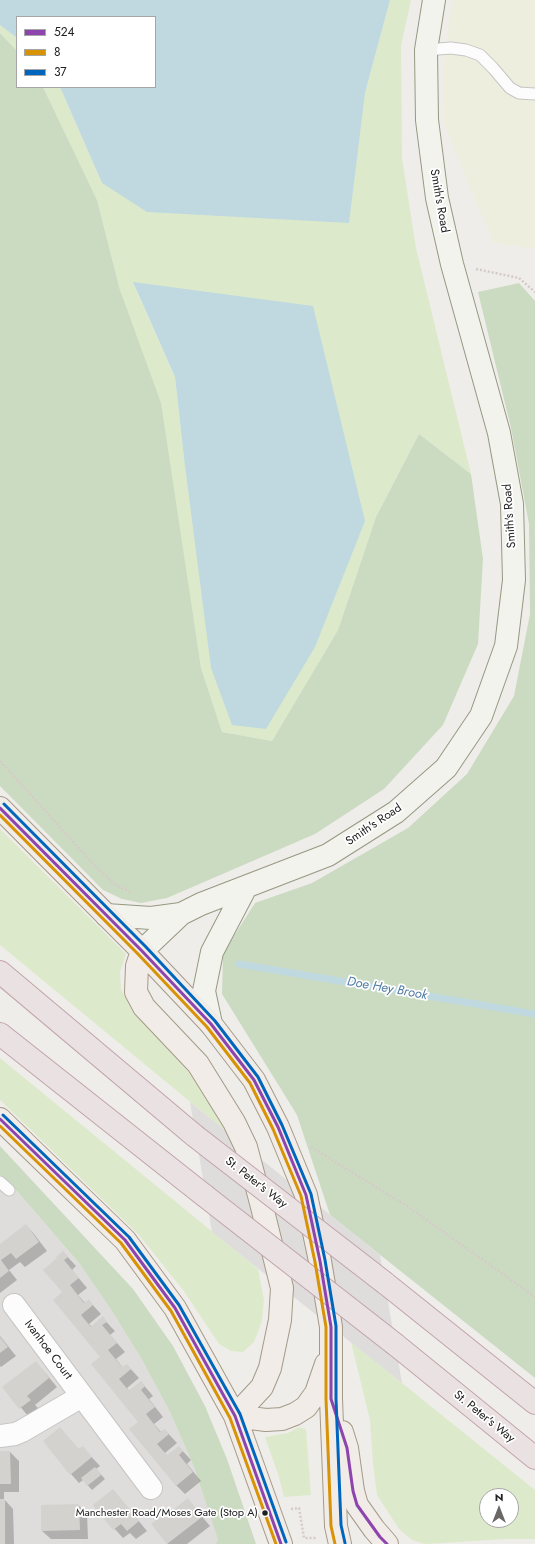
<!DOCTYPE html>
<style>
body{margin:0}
#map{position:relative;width:535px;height:1544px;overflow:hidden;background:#efedea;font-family:Jost,sans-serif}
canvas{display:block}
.legend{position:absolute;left:16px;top:16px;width:140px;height:72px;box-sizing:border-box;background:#fff;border:1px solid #a6a6a6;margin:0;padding:5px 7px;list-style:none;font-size:12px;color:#212121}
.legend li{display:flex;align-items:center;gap:8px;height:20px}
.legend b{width:20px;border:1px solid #a6a6a6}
.north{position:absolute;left:479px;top:1488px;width:40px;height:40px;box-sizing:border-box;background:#fff;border:1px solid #a6a6a6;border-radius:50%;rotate:0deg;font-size:11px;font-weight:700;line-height:16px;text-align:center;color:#212121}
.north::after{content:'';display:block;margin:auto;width:14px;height:18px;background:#696867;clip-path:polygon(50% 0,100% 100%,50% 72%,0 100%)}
</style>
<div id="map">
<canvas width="535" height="1544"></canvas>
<ul class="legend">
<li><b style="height:5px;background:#8e44ad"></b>524</li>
<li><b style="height:5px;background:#d79205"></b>8</li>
<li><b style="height:5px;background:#0065bd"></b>37</li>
</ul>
<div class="north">N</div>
</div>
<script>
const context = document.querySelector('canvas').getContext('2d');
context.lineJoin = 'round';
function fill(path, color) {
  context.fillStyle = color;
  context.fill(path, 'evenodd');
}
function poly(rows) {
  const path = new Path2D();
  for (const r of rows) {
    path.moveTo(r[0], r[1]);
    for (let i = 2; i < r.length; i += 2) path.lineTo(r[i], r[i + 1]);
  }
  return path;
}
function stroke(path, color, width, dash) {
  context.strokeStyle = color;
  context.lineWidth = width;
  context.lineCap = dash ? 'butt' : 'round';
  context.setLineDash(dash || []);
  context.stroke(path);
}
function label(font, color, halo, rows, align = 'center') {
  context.font = font + ' Jost,sans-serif';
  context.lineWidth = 3.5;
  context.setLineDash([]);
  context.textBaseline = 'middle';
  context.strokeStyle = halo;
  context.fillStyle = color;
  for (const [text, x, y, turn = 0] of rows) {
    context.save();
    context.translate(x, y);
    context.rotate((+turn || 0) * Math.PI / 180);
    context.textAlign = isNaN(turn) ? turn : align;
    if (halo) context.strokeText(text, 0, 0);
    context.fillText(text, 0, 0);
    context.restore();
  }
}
fill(poly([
 [0,1175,16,1190,79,1263,112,1311,142,1360,170,1412,194,1467,218,1540,215,1544,0,1544]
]), '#dedddb');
fill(poly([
 [452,0,535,0,535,249,493,243,444,124,443,69]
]), '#edeede');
fill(poly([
 [390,0,411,0,401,46,402,158,416,248,471,474,419,434,376,517,338,630,272,741,222,732,201,668,182,550,120,290,97,200,43,87,60,87,102,183,365,93],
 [133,283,315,647,184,458,175,377],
 [0,25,17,38,17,51,0,33],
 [0,829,126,954,120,972,121,989,132,1011,160,1038,191,1075,228,1133,0,945],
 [0,1058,258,1269,264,1300,262,1321,254,1342,243,1352,231,1351,219,1344,183,1290,139,1235,0,1100],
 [351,1342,535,1490,535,1539,506,1539,425,1544,412,1540,399,1529,377,1495,373,1464,370,1420],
 [487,1496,511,1496,511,1520,487,1520],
 [299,1427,306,1429,311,1495,284,1497,279,1477,265,1437,288,1433]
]), '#dceacb');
fill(poly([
 [0,33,17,51,17,87,43,87,97,200,120,290,161,403,201,668,222,732,272,741,338,630,376,517,419,434,471,474,483,559,478,644,443,725,384,789,315,834,167,898,141,903,122,899,103,890,0,786],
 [519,283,535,301,535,1378,330,1215,297,1115,222,994,223,953,255,903,312,883,408,828,467,774,514,696,530,614,529,524,511,428,478,292],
 [0,1146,133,1289,173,1346,205,1406,227,1459,256,1544,215,1544,218,1540,194,1467,170,1412,142,1360,112,1311,79,1263,16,1190,0,1175]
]), '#cbdbc1');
fill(poly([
 [0,0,390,0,365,93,349,223,147,212,102,183,60,87,155,87,155,17,17,17,17,38,0,25],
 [133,282,313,306,365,521,315,647,266,729,232,725,211,668,184,458,175,377]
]), '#c0d9e0');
fill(poly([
 [190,1102,380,1255,402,1383,212,1232]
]), '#dedddc');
fill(poly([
 [26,1225,34,1234,47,1251,25,1267,20,1262,9,1270,17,1280,0,1293,0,1245],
 [63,1252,76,1266,72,1270,87,1288,78,1295,85,1303,89,1301,101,1314,89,1324,92,1327,103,1318,111,1327,115,1331,110,1335,125,1352,116,1359,123,1368,127,1365,139,1378,127,1388,129,1391,141,1382,153,1396,149,1399,163,1417,154,1424,161,1432,165,1430,177,1443,165,1453,167,1456,179,1447,191,1460,187,1464,201,1481,185,1494,176,1485,63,1293],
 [0,1336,16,1356,1,1367,0,1366],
 [36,1362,57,1387,35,1405,39,1409,29,1417,4,1388],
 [60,1428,79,1450,82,1447,100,1466,96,1469,105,1479,92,1490,83,1480,79,1483,71,1474],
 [0,1452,10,1452,19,1461,19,1492,4,1492,4,1499,13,1509,14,1544,0,1544],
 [113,1490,147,1531,136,1539,130,1533,123,1538,94,1506],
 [188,1500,210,1526,187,1544,168,1544,152,1524,167,1516],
 [78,1505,87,1513,88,1539,51,1539,42,1531]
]), '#0003');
stroke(poly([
 [239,964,535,1014]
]), '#c0d9e0', 7);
fill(poly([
 [26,1224,39,1242,16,1259,11,1253,1,1260,9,1271,0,1278,0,1244],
 [63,1251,68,1257,64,1260,79,1278,70,1285,84,1303,89,1299,93,1305,81,1315,91,1327,103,1316,107,1322,102,1325,117,1343,108,1350,122,1367,127,1364,131,1369,119,1379,129,1391,141,1381,145,1386,141,1390,155,1407,146,1414,160,1432,165,1429,169,1434,157,1444,167,1455,179,1446,183,1451,179,1455,193,1472,176,1486,129,1429,138,1422,91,1364,100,1357,53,1300,62,1292,43,1270,57,1258,56,1257],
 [0,1337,8,1347,0,1353],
 [36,1361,49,1378,27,1396,31,1400,19,1409,2,1387],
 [60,1427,78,1449,83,1446,92,1457,70,1475,43,1441],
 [0,1451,10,1451,11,1484,0,1484],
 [95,1467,101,1475,87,1486,81,1478],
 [113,1489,139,1521,127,1531,121,1524,113,1530,93,1505],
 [188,1498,202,1517,167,1544,151,1524,165,1513,167,1515],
 [0,1499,5,1499,5,1544,0,1544],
 [79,1504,80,1530,41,1531,41,1505]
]), '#d4d2cf');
const lane = poly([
 [426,50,451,48,466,50,480,55,493,68,510,88,519,93,535,94],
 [0,1182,9,1190]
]);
const street = poly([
 [14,1305,151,1488],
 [0,1436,15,1434,22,1431,82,1396]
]);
const secondary = poly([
 [106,915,151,918,181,914],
 [142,951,181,914,201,904,328,855,396,812,446,768,481,716,506,646,514,580,512,504,499,433,452,264,437,198,427,120,426,50,434,0],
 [211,1024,204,991,212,952,246,887]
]);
const primary = poly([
 [0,808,142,951,211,1024,254,1080,278,1127,306,1195,320,1261,331,1327,331,1399,336,1526,340,1544],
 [142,951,137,966,136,992,144,1007,198,1064,234,1122,246,1147,261,1203,282,1288,280,1320,270,1368,262,1387,235,1416],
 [0,1119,125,1240,175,1308,235,1416,281,1544],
 [235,1416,266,1420,282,1419,295,1414,306,1407,316,1393,326,1364],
 [342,1432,347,1448,353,1491,357,1505,374,1529,387,1544]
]);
const highway = poly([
 [0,972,195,1136],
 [0,1034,205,1196],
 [385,1283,535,1403],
 [396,1345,535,1458]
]);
stroke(lane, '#c6c5c4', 13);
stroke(street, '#c6c5c4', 24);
stroke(secondary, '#969882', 24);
stroke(primary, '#a49a88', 24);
stroke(highway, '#c2a3ac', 24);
stroke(poly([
 [476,269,519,278,535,292],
 [0,761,93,864,114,884,132,893],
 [311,1147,410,1208,535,1297],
 [291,1509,299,1508,304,1538,317,1538]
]), '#d6cac9', 2.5, [2, 2]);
stroke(lane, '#fdfcfc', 11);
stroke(street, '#fdfcfc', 22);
stroke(secondary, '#f3f3ed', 22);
stroke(primary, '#f1ece7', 22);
stroke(highway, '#eae1e2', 22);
const highwayBridge = poly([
 [195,1136,385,1283],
 [205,1196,396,1345]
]);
stroke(highwayBridge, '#c2a3ac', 24, []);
stroke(highwayBridge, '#eae1e2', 22);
stroke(poly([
 [0,808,142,951,211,1024,254,1080,278,1127,306,1195,320,1261,331,1327,331,1399,347,1448,353,1491,357,1505,380,1537,387,1544],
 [0,1119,125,1240,175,1308,235,1416,281,1544]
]), '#8e44ad', 3);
stroke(poly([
 [0,815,138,954,207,1027,250,1083,273,1129,301,1196,315,1262,326,1327,326,1399,331,1526,335,1544],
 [0,1126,121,1243,171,1311,230,1418,276,1544]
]), '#d79205', 3);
stroke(poly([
 [4,804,146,947,215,1021,258,1077,282,1125,311,1194,325,1260,336,1326,336,1399,341,1525,345,1543],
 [3,1115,129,1237,179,1305,240,1414,286,1542]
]), '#0065bd', 3);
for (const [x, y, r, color] of [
 [265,1513,3.5,"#212121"]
]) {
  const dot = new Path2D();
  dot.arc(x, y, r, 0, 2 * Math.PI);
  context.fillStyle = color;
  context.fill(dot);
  stroke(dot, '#fff', 1.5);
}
label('11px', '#212121', '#fff', [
 ["Manchester Road/Moses Gate (Stop A)",258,1513]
], 'right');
label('12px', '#212121', '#fff', [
 ["Smith's Road",439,201,80],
 ["Smith's Road",510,516,-94],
 ["Smith's Road",374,825,-34],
 ["St. Peter's Way",256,1183,38],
 ["Ivanhoe Court",48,1350,53],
 ["St. Peter's Way",484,1417,39]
]);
label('italic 13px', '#4f7aa3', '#fff', [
 ["Doe Hey Brook",387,989,10]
]);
</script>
